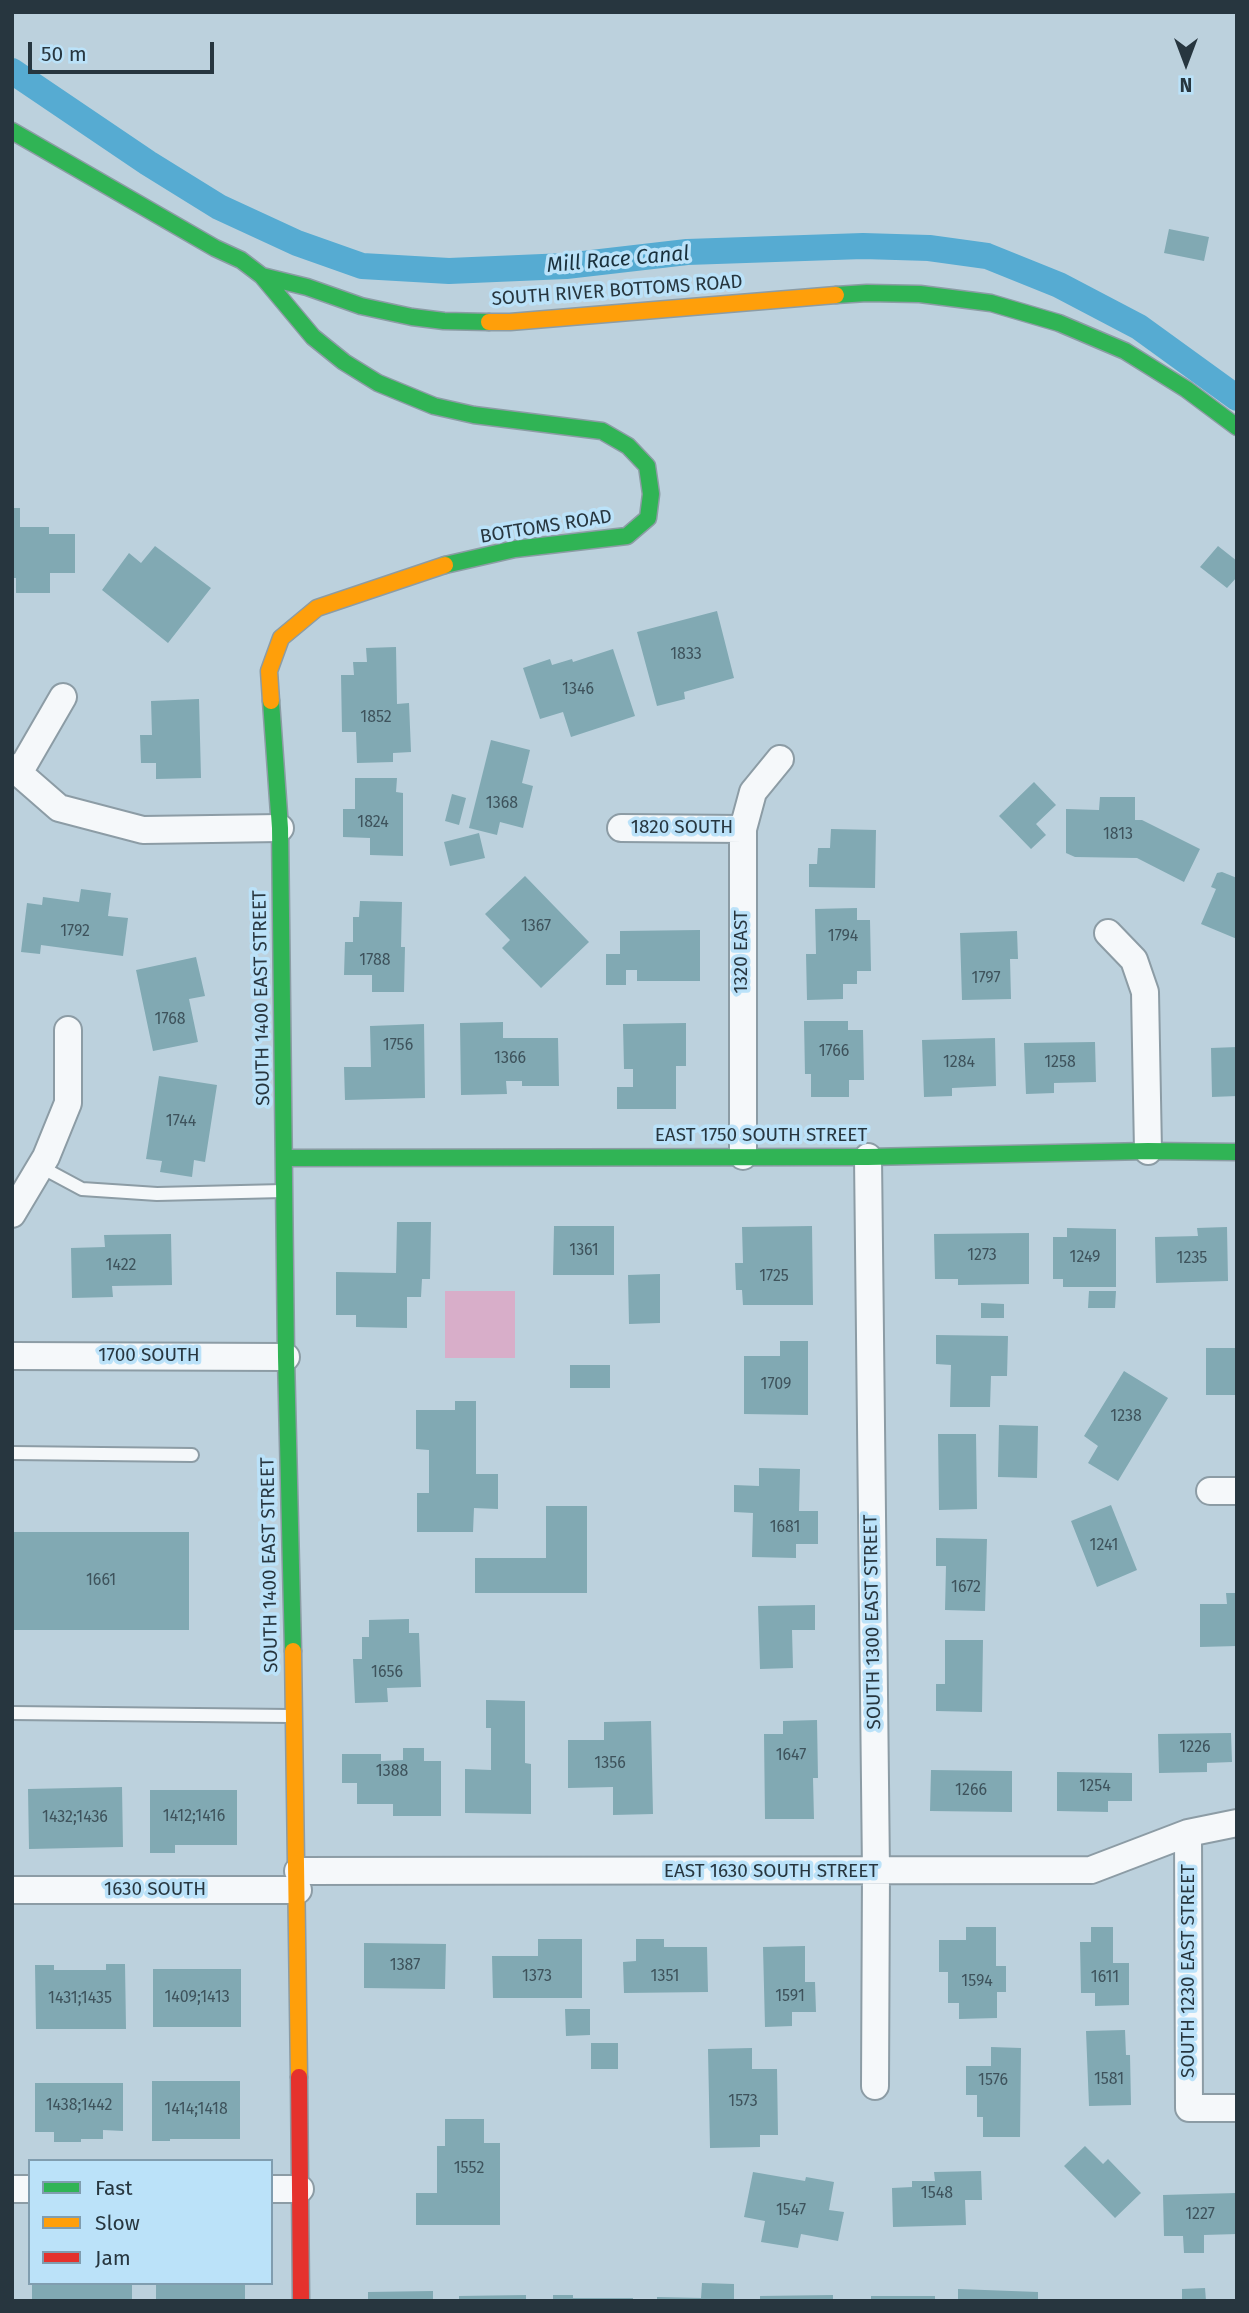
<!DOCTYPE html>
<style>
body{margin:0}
#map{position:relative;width:1249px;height:2313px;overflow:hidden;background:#bcd1dd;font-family:"Fira Sans",sans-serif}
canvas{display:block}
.frame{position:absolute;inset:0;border:14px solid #27363f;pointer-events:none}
.legend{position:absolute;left:28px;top:2159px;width:245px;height:126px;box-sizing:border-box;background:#bbe2f9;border:2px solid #809daf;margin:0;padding:9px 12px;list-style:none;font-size:21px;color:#27363f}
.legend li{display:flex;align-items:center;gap:14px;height:35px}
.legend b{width:35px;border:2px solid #809daf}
.north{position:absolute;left:1151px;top:28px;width:70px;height:70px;-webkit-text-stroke:5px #bbe2f9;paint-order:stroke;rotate:180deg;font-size:19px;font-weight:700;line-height:28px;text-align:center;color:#27363f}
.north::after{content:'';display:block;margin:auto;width:24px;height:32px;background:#27363f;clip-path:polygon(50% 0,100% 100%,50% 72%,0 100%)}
.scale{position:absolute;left:28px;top:42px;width:186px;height:32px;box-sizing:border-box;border:4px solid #27363f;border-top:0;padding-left:9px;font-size:21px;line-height:24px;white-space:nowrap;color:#27363f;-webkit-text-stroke:5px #bbe2f9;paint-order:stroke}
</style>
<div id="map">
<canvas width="1249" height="2313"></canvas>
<div class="frame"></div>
<ul class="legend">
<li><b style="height:9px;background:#30b455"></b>Fast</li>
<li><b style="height:9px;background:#ff9f0a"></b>Slow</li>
<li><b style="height:9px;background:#e5322d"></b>Jam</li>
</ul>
<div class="north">N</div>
<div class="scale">50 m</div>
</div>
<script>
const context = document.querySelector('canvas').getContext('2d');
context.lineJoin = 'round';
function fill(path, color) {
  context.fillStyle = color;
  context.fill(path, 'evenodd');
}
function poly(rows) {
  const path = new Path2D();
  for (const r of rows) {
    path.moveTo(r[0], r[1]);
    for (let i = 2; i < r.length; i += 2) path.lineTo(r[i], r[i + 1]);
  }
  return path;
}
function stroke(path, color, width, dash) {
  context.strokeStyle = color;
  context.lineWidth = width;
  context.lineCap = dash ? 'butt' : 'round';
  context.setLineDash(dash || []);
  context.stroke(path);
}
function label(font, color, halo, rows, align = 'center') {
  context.font = font + ' "Fira Sans",sans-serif';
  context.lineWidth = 7;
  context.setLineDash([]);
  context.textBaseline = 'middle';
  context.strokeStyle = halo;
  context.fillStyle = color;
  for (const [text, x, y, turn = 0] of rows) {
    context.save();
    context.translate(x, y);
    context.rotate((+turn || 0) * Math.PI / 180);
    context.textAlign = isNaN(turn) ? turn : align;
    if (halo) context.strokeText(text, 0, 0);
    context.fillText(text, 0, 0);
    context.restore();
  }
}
fill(poly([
 [445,1291,515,1291,515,1358,445,1358]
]), '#d8aec9');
stroke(poly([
 [12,71,148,163,219,207,297,243,362,266,449,271,566,266,687,252,863,246,929,248,987,256,1059,285,1139,327,1237,398]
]), '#56abd2', 26);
fill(poly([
 [1169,229,1209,237,1204,261,1164,253],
 [12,508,20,508,20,527,49,527,49,534,75,534,75,573,50,573,50,593,16,593,16,578,12,578],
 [155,546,211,588,168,643,102,590,129,553,141,563],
 [1218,546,1237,561,1237,577,1227,588,1200,567],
 [717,611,734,678,684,692,685,699,657,706,637,632],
 [396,647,397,704,409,703,411,752,393,753,393,762,357,763,356,732,342,732,341,675,354,675,353,662,367,662,366,648],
 [613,649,635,716,571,737,563,712,540,719,523,668,550,659,552,665,572,659,573,662],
 [199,699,201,778,156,779,156,763,141,763,140,735,152,735,151,701],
 [491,740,530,750,522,783,533,786,523,828,500,822,497,835,469,828],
 [355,778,397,778,396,792,403,793,403,856,370,855,370,838,343,837,343,809,355,809],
 [1034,782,1056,805,1036,824,1046,835,1031,849,999,816],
 [452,794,466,798,459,825,445,821],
 [1100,797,1135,797,1135,820,1142,820,1200,849,1184,882,1137,858,1075,857,1066,853,1066,809,1099,810],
 [831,829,876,830,875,888,809,887,809,864,817,864,818,848,830,848],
 [479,833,485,858,450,866,444,842],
 [1222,872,1237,878,1237,939,1201,924,1216,889,1211,887,1217,873],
 [525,876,589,942,541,988,502,948,510,940,485,914],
 [81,889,111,893,108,916,128,918,123,956,41,945,40,954,21,952,27,903,42,905,43,897,79,902],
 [360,901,402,902,401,947,405,947,404,992,372,992,372,975,344,975,345,942,353,942,353,917,359,917],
 [857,908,857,920,870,920,871,971,857,971,857,984,843,984,843,999,807,1000,806,954,816,954,815,909],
 [700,930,700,981,637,981,637,970,626,970,626,985,606,985,606,954,620,954,620,931],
 [1017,931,1018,959,1010,959,1011,999,962,1000,960,933],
 [196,957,205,996,189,999,198,1042,153,1051,136,970],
 [804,1021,848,1021,848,1030,863,1030,864,1080,849,1080,849,1097,811,1097,811,1074,805,1074],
 [503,1022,503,1038,558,1038,559,1086,522,1086,522,1081,506,1081,507,1094,461,1095,460,1023],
 [686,1023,686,1066,676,1066,676,1109,617,1109,617,1087,633,1087,633,1069,624,1069,623,1024],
 [424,1024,425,1098,345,1100,344,1067,371,1067,370,1026],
 [995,1038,996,1086,952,1088,952,1096,924,1097,922,1040],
 [1095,1042,1096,1082,1054,1083,1054,1093,1026,1094,1024,1043],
 [1237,1047,1237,1096,1212,1097,1211,1048],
 [159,1076,217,1085,205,1162,194,1160,192,1177,160,1172,162,1161,146,1159],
 [397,1222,431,1222,430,1279,422,1279,421,1297,407,1297,407,1328,356,1327,356,1315,336,1315,336,1272,396,1273],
 [554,1226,614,1226,614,1275,553,1275],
 [812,1226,813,1305,743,1305,742,1290,736,1290,735,1263,743,1263,742,1227],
 [1227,1227,1228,1281,1156,1283,1155,1237,1198,1236,1197,1228],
 [1067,1228,1116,1229,1116,1287,1063,1287,1063,1279,1053,1279,1053,1237,1067,1237],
 [1029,1233,1029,1284,958,1285,958,1279,935,1279,934,1234],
 [171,1234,172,1285,112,1286,113,1297,72,1298,71,1248,105,1247,104,1235],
 [660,1274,660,1323,629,1324,628,1275],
 [1089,1291,1116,1291,1115,1308,1088,1308],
 [981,1303,1004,1304,1004,1318,981,1318],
 [936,1335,1008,1336,1007,1376,991,1376,990,1407,950,1407,951,1365,936,1364],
 [780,1341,808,1341,808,1415,744,1414,744,1356,780,1356],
 [1206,1348,1237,1348,1237,1395,1206,1395],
 [570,1365,610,1365,610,1388,570,1388],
 [1124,1371,1168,1398,1118,1481,1088,1463,1098,1446,1084,1436],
 [455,1401,476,1401,476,1474,498,1474,498,1509,474,1508,473,1532,417,1532,417,1493,429,1493,429,1450,416,1449,416,1410,455,1410],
 [999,1425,1038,1426,1037,1478,998,1477],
 [938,1434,976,1434,977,1509,939,1510],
 [759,1468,800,1469,799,1511,818,1511,818,1544,796,1544,796,1558,752,1557,753,1513,734,1512,734,1485,759,1486],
 [1111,1505,1137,1570,1097,1587,1071,1521],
 [546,1506,587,1506,587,1593,475,1593,475,1558,546,1558],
 [12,1532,189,1532,189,1630,12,1630],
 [936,1538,987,1539,985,1611,945,1610,946,1566,936,1566],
 [1226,1593,1237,1593,1237,1646,1200,1647,1200,1604,1227,1604],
 [815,1605,815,1630,792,1630,793,1668,760,1669,758,1606],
 [409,1619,409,1633,419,1633,421,1687,387,1688,388,1702,355,1703,353,1659,362,1659,362,1637,369,1637,369,1620],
 [945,1640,983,1640,982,1712,936,1711,936,1684,945,1684],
 [486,1700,525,1701,525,1763,531,1764,531,1814,465,1813,465,1769,491,1770,491,1728,486,1728],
 [817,1720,818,1778,813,1778,814,1819,765,1819,764,1734,783,1734,783,1721],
 [651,1721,653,1814,613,1815,613,1787,568,1788,568,1740,604,1740,604,1722],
 [1231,1733,1232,1762,1207,1763,1207,1772,1159,1773,1158,1734],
 [403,1748,424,1748,424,1761,441,1761,441,1816,393,1816,393,1804,357,1804,357,1783,342,1783,342,1754,381,1754,381,1761,403,1760],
 [931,1770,1012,1771,1012,1812,930,1811],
 [1057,1772,1132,1773,1132,1801,1108,1801,1108,1812,1057,1811],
 [122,1787,123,1847,29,1849,28,1789],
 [150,1790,237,1790,237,1845,175,1845,175,1853,150,1853],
 [966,1927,996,1927,996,1966,1006,1966,1006,1992,997,1992,997,2018,959,2019,959,2003,948,2003,948,1972,939,1972,939,1940,966,1940],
 [1091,1927,1113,1927,1113,1963,1129,1963,1129,2005,1095,2006,1095,1993,1081,1993,1080,1942,1091,1942],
 [538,1939,582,1939,582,1998,493,1998,492,1956,538,1956],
 [636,1939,664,1939,664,1947,707,1947,708,1992,624,1993,623,1962,636,1961],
 [364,1943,446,1944,445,1989,364,1988],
 [805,1946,805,1982,815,1982,816,2012,792,2012,792,2026,765,2027,763,1947],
 [106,1964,125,1964,126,2029,36,2029,35,1965,54,1965,54,1970,106,1970],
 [153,1969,241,1969,241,2027,153,2027],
 [565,2009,590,2009,590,2035,566,2036],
 [1125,2030,1126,2055,1130,2055,1131,2105,1089,2106,1086,2031],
 [591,2043,618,2043,618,2069,591,2069],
 [991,2047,1021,2048,1020,2137,983,2137,983,2117,977,2117,977,2095,966,2095,966,2066,991,2066],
 [752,2048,752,2069,777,2069,778,2135,760,2135,760,2147,710,2148,708,2049],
 [152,2081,240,2081,240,2139,170,2139,170,2141,152,2141],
 [35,2083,123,2083,123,2131,103,2130,103,2139,81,2139,81,2142,54,2142,54,2132,35,2132],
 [445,2119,484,2119,484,2143,500,2143,500,2225,416,2225,416,2193,437,2193,437,2146,445,2146],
 [1085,2146,1103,2164,1108,2159,1141,2193,1115,2218,1064,2166],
 [981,2171,982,2200,965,2200,966,2225,893,2227,892,2188,912,2187,912,2181,935,2181,934,2172],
 [753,2172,805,2181,806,2177,834,2182,829,2210,844,2212,838,2241,801,2234,798,2248,761,2242,765,2221,744,2217],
 [1237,2193,1237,2234,1204,2235,1204,2253,1184,2253,1183,2236,1164,2236,1163,2195],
 [32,2283,132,2283,132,2301,32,2301],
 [156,2283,245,2283,245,2301,156,2301],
 [702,2283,734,2284,734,2301,657,2301,657,2297,701,2298],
 [1205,2288,1206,2301,1182,2301,1182,2289],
 [958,2289,1038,2292,1038,2301,958,2301],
 [433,2291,433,2301,368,2301,368,2292],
 [526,2295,526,2301,459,2301,459,2296],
 [553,2295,573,2295,573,2298,633,2298,633,2301,553,2301],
 [833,2295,833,2301,760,2301,760,2296],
 [871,2296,935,2296,935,2301,871,2301]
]), '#81a9b3');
const lane = poly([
 [41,1167,82,1189,157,1194,283,1191],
 [12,1453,192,1455],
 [12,1713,290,1716]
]);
const street = poly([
 [12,767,59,808,143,830,280,828],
 [19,773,63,697],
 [621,828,743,829],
 [1108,933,1134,960,1145,992,1148,1151],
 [743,1156,743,829,753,792,780,759],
 [868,1157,876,1872,875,2086],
 [12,1214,46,1157,68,1103,68,1030],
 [12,1356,286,1357],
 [1210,1491,1237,1491],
 [1188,1833,1189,2108,1237,2108],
 [298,1871,1091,1870,1188,1833,1237,1823],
 [12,1890,298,1890],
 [12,2189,30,2189],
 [271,2189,300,2189]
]);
const fast = poly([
 [12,131,215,248,241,260,262,276,307,287,361,306,412,317,444,321,489,322],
 [262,276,313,337,344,362,378,383,434,406,474,415,602,431,628,446,647,466,651,494,648,518,627,536,515,549,445,565],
 [836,295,867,293,920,294,991,303,1059,323,1125,351,1186,389,1237,427],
 [271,701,280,828,286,1357,293,1651],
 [285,1158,868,1157,1148,1151,1237,1152]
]);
const slow = poly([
 [489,322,510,322,836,295],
 [271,701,269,671,281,638,317,608,445,565],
 [293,1651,299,2077]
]);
const jam = poly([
 [299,2077,301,2301]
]);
stroke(lane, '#8c9ca5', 16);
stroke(street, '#8c9ca5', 30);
stroke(fast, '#8c9ca5', 19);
stroke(slow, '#8c9ca5', 19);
stroke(jam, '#8c9ca5', 19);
stroke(lane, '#f5f8fa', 12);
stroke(street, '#f5f8fa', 26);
stroke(fast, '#30b455', 16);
stroke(slow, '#ff9f0a', 16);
stroke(jam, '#e5322d', 16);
label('16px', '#3e535c', null, [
 ["1833",686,655],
 ["1346",578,690],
 ["1852",376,718],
 ["1368",502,804],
 ["1824",373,823],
 ["1813",1118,835],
 ["1367",536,927],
 ["1792",75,932],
 ["1794",843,937],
 ["1788",375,961],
 ["1797",986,979],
 ["1768",170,1020],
 ["1756",398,1046],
 ["1766",834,1052],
 ["1366",510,1059],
 ["1284",959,1063],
 ["1258",1060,1063],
 ["1744",181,1122],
 ["1361",584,1251],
 ["1273",982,1256],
 ["1249",1085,1258],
 ["1235",1192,1259],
 ["1422",121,1266],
 ["1725",774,1277],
 ["1709",776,1385],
 ["1238",1126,1417],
 ["1681",785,1528],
 ["1241",1104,1546],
 ["1661",101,1581],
 ["1672",966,1588],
 ["1656",387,1673],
 ["1226",1195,1748],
 ["1647",791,1756],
 ["1356",610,1764],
 ["1388",392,1772],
 ["1254",1095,1787],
 ["1266",971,1791],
 ["1412;1416",194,1817],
 ["1432;1436",75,1818],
 ["1387",405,1966],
 ["1373",537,1977],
 ["1351",665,1977],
 ["1611",1105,1978],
 ["1594",977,1982],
 ["1591",790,1997],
 ["1409;1413",197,1998],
 ["1431;1435",80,1999],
 ["1581",1109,2080],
 ["1576",993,2081],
 ["1573",743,2102],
 ["1438;1442",79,2106],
 ["1414;1418",196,2110],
 ["1552",469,2169],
 ["1548",937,2194],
 ["1547",791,2211],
 ["1227",1200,2215]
]);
label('19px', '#27363f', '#bbe2f9', [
 ["SOUTH RIVER BOTTOMS ROAD",617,291,-4],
 ["BOTTOMS ROAD",546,527,-9],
 ["1820 SOUTH",682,828],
 ["1320 EAST",742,952,-90],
 ["SOUTH 1400 EAST STREET",262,998,-91],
 ["EAST 1750 SOUTH STREET",761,1136],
 ["1700 SOUTH",149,1356],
 ["SOUTH 1400 EAST STREET",270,1565,-91],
 ["SOUTH 1300 EAST STREET",873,1622,-91],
 ["EAST 1630 SOUTH STREET",771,1872],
 ["1630 SOUTH",155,1890],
 ["SOUTH 1230 EAST STREET",1189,1971,-90]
]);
label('italic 21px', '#19303c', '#bbe2f9', [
 ["Mill Race Canal",618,260,-5]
]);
</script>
